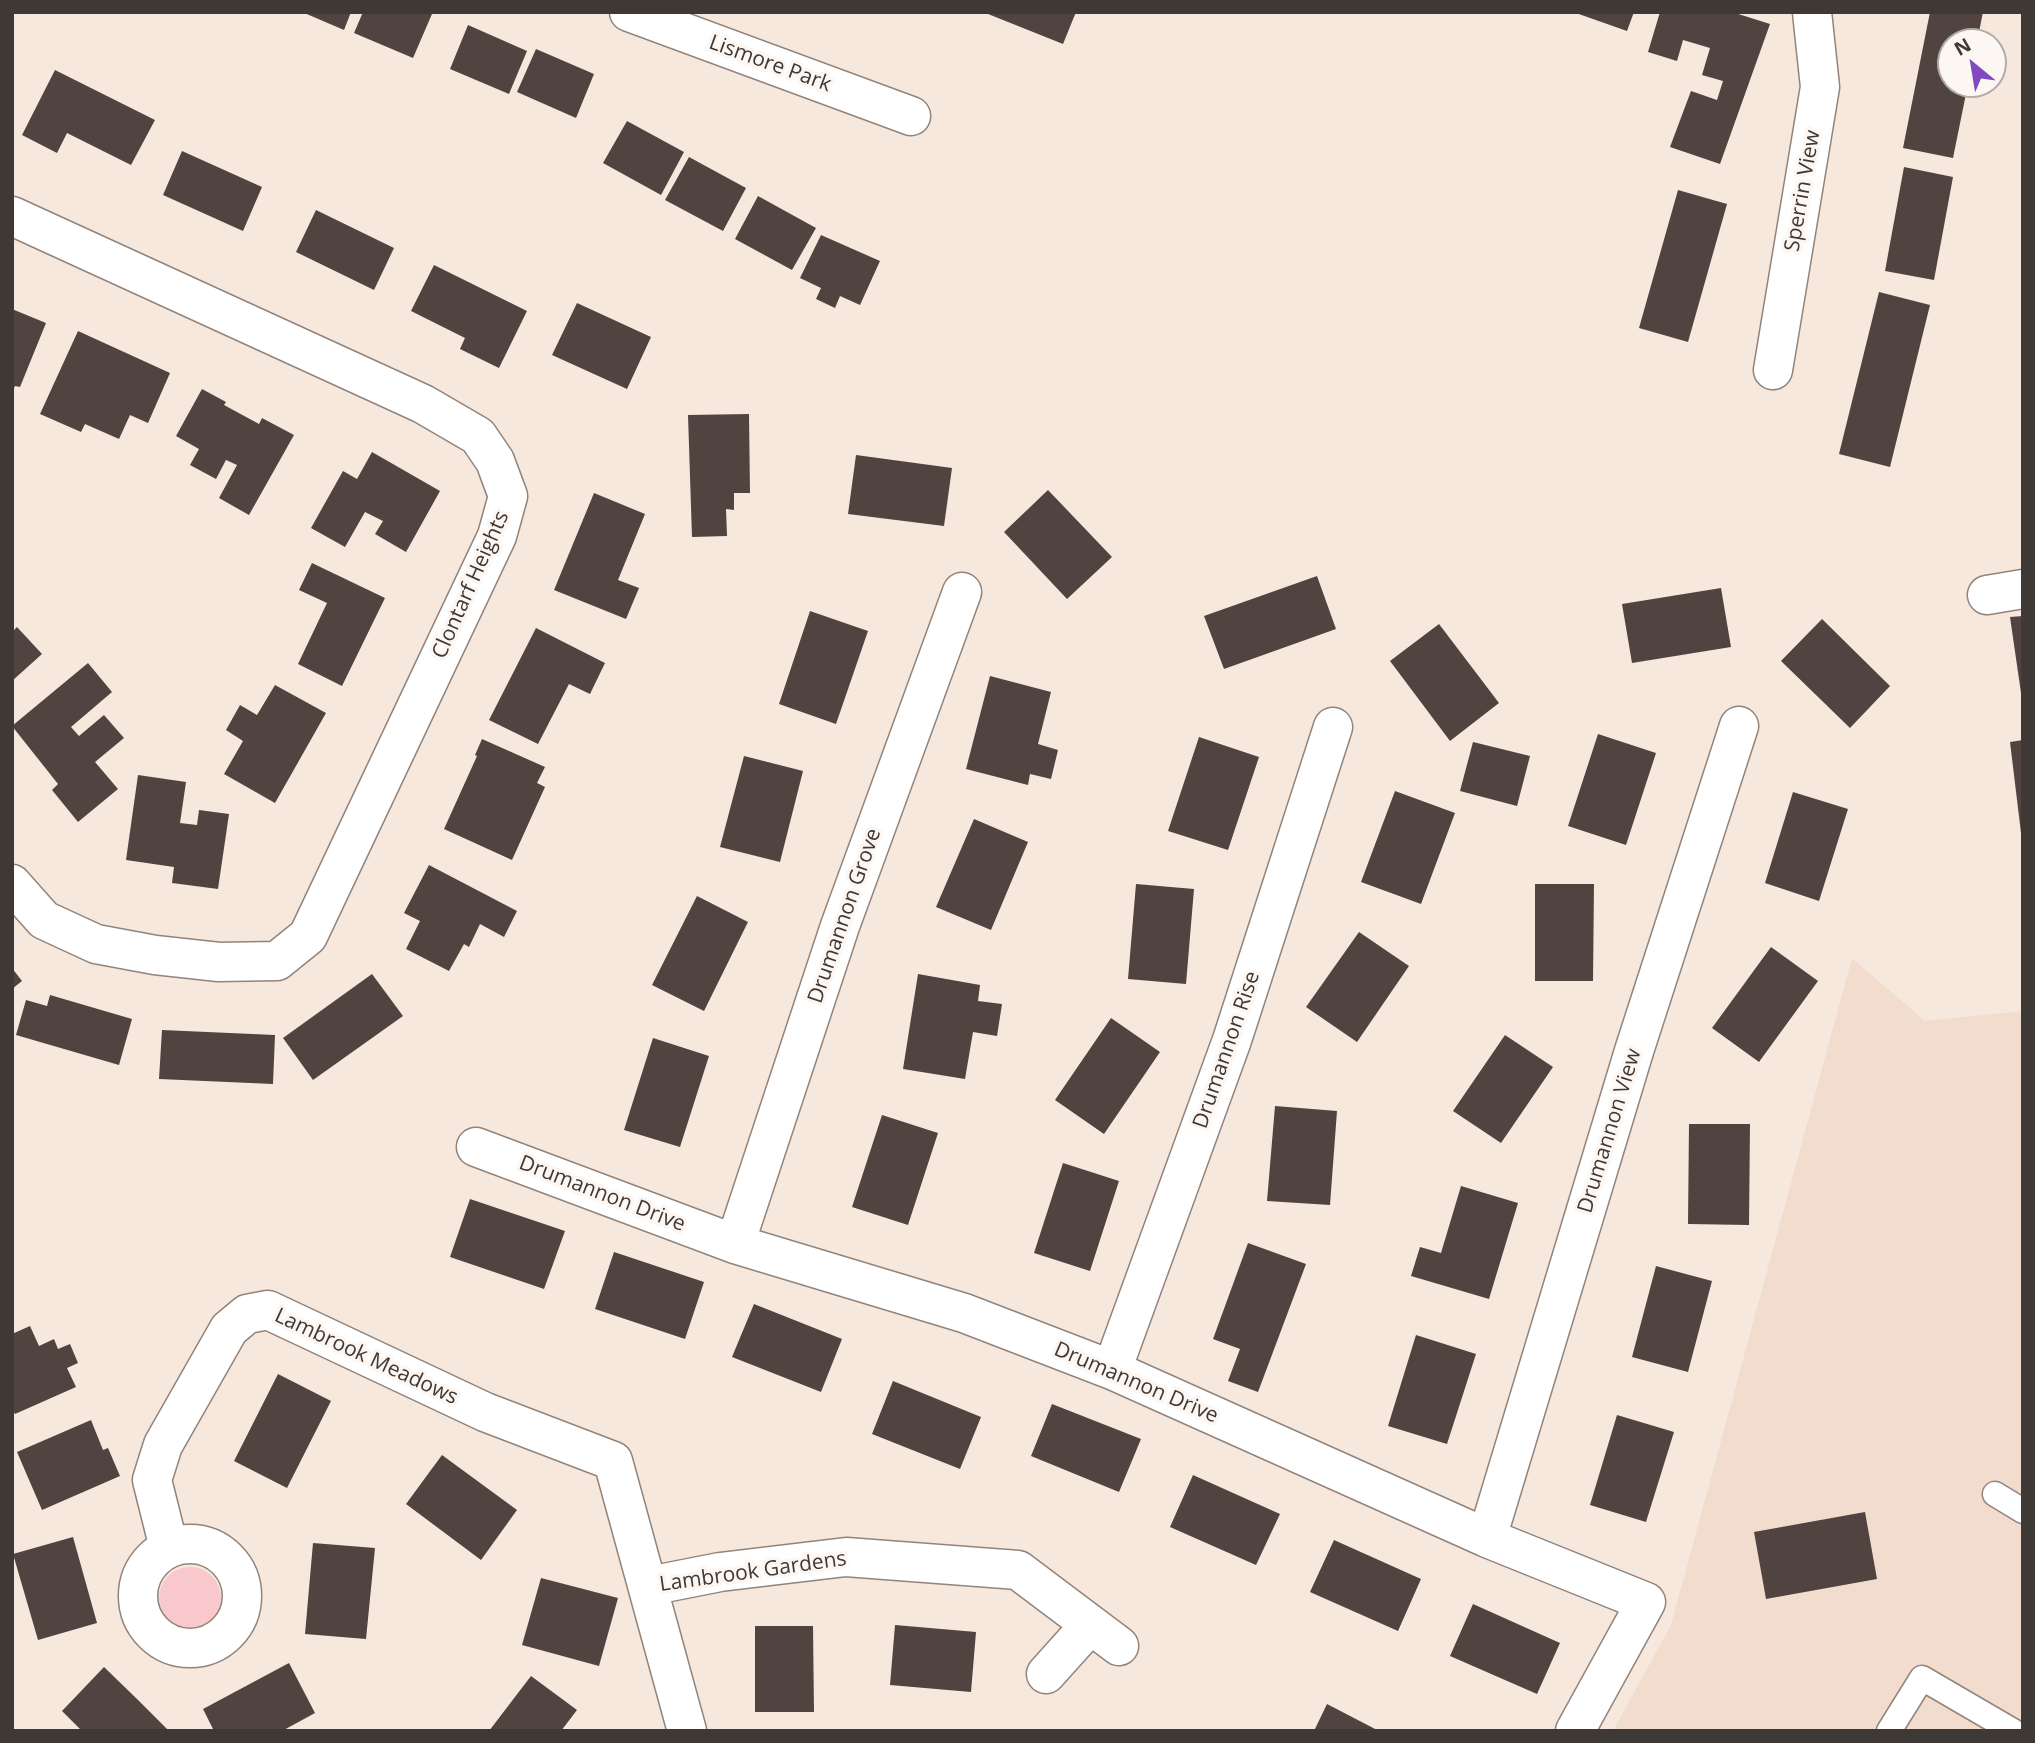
<!DOCTYPE html>
<style>
body{margin:0}
#map{position:relative;width:2035px;height:1743px;overflow:hidden;background:#f7e8de;font-family:"Open Sans",sans-serif}
canvas{display:block}
.frame{position:absolute;inset:0;border:14px solid #3f3935;pointer-events:none}
.north{position:absolute;left:1937px;top:28px;width:70px;height:70px;box-sizing:border-box;background:#fdf7f3;border:2px solid #b1aba7;border-radius:50%;rotate:330deg;font-size:19px;font-weight:700;line-height:28px;text-align:center;color:#3f3935}
.north::after{content:'';display:block;margin:auto;width:24px;height:32px;background:#824ac1;clip-path:polygon(50% 0,100% 100%,50% 72%,0 100%)}
</style>
<div id="map">
<canvas width="2035" height="1743"></canvas>
<div class="frame"></div>
<div class="north">N</div>
</div>
<script>
const context = document.querySelector('canvas').getContext('2d');
context.lineJoin = 'round';
function fill(path, color) {
  context.fillStyle = color;
  context.fill(path, 'evenodd');
}
function poly(rows) {
  const path = new Path2D();
  for (const r of rows) {
    if (r.length === 3) {
      path.moveTo(r[0] + r[2], r[1]);
      path.arc(r[0], r[1], r[2], 0, 2 * Math.PI);
      continue;
    }
    path.moveTo(r[0], r[1]);
    for (let i = 2; i < r.length; i += 2) path.lineTo(r[i], r[i + 1]);
  }
  return path;
}
function stroke(path, color, width, dash) {
  context.strokeStyle = color;
  context.lineWidth = width;
  context.lineCap = dash ? 'butt' : 'round';
  context.setLineDash(dash || []);
  context.stroke(path);
}
function label(font, color, halo, rows, align = 'center') {
  context.font = font + ' "Open Sans",sans-serif';
  context.lineWidth = 7;
  context.setLineDash([]);
  context.textBaseline = 'middle';
  context.strokeStyle = halo;
  context.fillStyle = color;
  for (const [text, x, y, turn = 0] of rows) {
    context.save();
    context.translate(x, y);
    context.rotate((+turn || 0) * Math.PI / 180);
    context.textAlign = isNaN(turn) ? turn : align;
    if (halo) context.strokeText(text, 0, 0);
    context.fillText(text, 0, 0);
    context.restore();
  }
}
fill(poly([
 [1852,958,1925,1021,2023,1011,2023,1731,1613,1731,1671,1625]
]), '#f2dcce');
fill(poly([
 [190,1598,31]
]), '#f8c8cd');
fill(poly([
 [302,12,351,12,344,30],
 [363,12,428,12,432,14,413,58,354,33],
 [983,12,1076,12,1063,44],
 [1573,12,1634,12,1627,31],
 [1660,12,1732,12,1770,24,1720,164,1670,147,1691,91,1717,100,1723,81,1702,75,1710,48,1683,40,1677,61,1648,52],
 [1930,12,1983,12,1977,42,1951,42,1951,84,1968,84,1953,158,1903,148],
 [468,25,527,51,509,94,450,69],
 [536,49,594,74,576,118,517,92],
 [55,70,155,120,131,165,67,133,57,153,22,135],
 [627,121,684,152,661,195,603,163],
 [182,151,262,187,243,231,163,195],
 [689,157,746,188,723,231,665,200],
 [1904,167,1953,177,1934,280,1885,271],
 [1678,190,1727,204,1688,342,1639,328],
 [758,196,816,228,792,270,735,239],
 [316,210,394,248,374,290,296,252],
 [821,235,880,261,860,305,840,296,835,308,816,299,821,288,800,278],
 [434,265,527,311,499,368,460,349,465,338,411,311],
 [1879,292,1930,305,1890,467,1839,454],
 [577,303,651,337,627,389,552,355],
 [12,309,46,323,20,387,15,386,12,393],
 [78,331,170,373,148,423,130,415,119,439,85,424,81,432,40,414],
 [202,389,226,402,224,405,259,424,262,418,294,435,249,515,219,498,237,465,226,460,216,479,190,465,199,449,176,436],
 [749,414,750,493,734,493,734,510,726,509,727,536,692,537,688,415],
 [372,452,440,491,406,552,375,534,383,521,365,512,345,547,311,528,343,471,357,479],
 [856,455,952,468,944,526,848,514],
 [1048,490,1112,557,1067,599,1004,532],
 [594,493,645,514,618,580,639,588,626,619,554,590],
 [312,563,385,598,342,686,298,664,327,603,299,590],
 [1317,576,1336,629,1224,669,1204,616],
 [1721,588,1731,647,1632,663,1622,604],
 [810,611,868,631,836,724,779,704],
 [2023,616,2023,693,2021,693,2010,617],
 [1822,619,1890,686,1850,728,1781,661],
 [1439,624,1499,703,1450,741,1390,661],
 [17,627,42,654,12,681,12,632],
 [536,628,605,663,590,694,569,684,538,744,489,720],
 [88,663,112,692,71,727,79,736,104,715,124,738,95,762,118,789,78,822,52,790,58,784,12,726],
 [990,676,1051,692,1038,744,1058,750,1051,779,1030,774,1028,785,966,769],
 [275,685,326,713,275,803,224,774,243,741,226,730,240,705,257,715],
 [1598,734,1656,753,1626,845,1568,826],
 [1199,737,1259,757,1228,850,1168,831],
 [482,739,545,767,537,783,545,787,512,860,444,829,477,756,475,755],
 [2023,740,2023,833,2021,833,2010,742],
 [1473,742,1530,756,1517,806,1460,791],
 [744,756,803,771,780,862,720,847],
 [138,775,186,782,180,823,197,825,199,810,229,814,218,889,172,883,174,867,126,860],
 [1395,791,1455,813,1421,904,1361,882],
 [1793,792,1848,809,1819,901,1765,883],
 [974,819,1028,842,991,930,936,907],
 [429,865,517,911,504,937,480,924,469,947,464,944,449,971,406,949,420,921,404,913],
 [1136,884,1194,889,1186,984,1128,979],
 [1535,884,1594,884,1593,981,1535,981],
 [697,896,748,922,704,1011,652,985],
 [1359,932,1409,966,1357,1042,1306,1007],
 [1771,947,1818,981,1759,1062,1712,1028],
 [12,968,22,981,12,989],
 [372,974,403,1016,313,1080,283,1038],
 [918,974,980,985,978,1001,1002,1004,997,1036,973,1032,965,1079,903,1069],
 [50,995,132,1019,119,1065,16,1035,26,1000,47,1006],
 [1111,1018,1160,1052,1104,1134,1055,1100],
 [162,1030,275,1035,273,1084,159,1079],
 [1505,1035,1553,1067,1501,1143,1453,1111],
 [653,1038,709,1056,680,1147,624,1130],
 [1275,1106,1337,1111,1330,1205,1267,1201],
 [882,1115,938,1133,908,1225,852,1207],
 [1689,1124,1750,1124,1749,1225,1688,1224],
 [1063,1163,1119,1181,1090,1271,1034,1253],
 [1461,1186,1518,1203,1489,1299,1411,1276,1420,1247,1441,1253],
 [470,1199,565,1231,544,1289,450,1257],
 [1248,1243,1306,1264,1258,1392,1228,1381,1240,1349,1213,1339],
 [614,1252,704,1282,685,1339,595,1309],
 [1656,1266,1712,1281,1688,1372,1632,1357],
 [754,1304,842,1339,821,1392,732,1357],
 [30,1326,39,1346,54,1339,58,1349,70,1344,78,1363,67,1368,76,1387,15,1414,12,1409,12,1334],
 [1416,1335,1476,1354,1447,1444,1388,1426],
 [278,1374,331,1401,287,1488,234,1461],
 [893,1381,981,1417,960,1469,872,1434],
 [1052,1404,1141,1439,1119,1492,1031,1456],
 [1617,1415,1674,1432,1646,1522,1590,1505],
 [91,1420,103,1450,108,1448,120,1476,42,1510,17,1452],
 [442,1455,517,1510,481,1560,406,1504],
 [1193,1475,1280,1514,1256,1565,1170,1527],
 [1865,1512,1877,1579,1766,1599,1754,1532],
 [73,1537,97,1623,38,1640,13,1554],
 [1334,1540,1421,1579,1398,1631,1310,1592],
 [313,1543,375,1548,366,1639,305,1634],
 [541,1578,618,1598,599,1666,522,1645],
 [1473,1604,1560,1643,1537,1694,1450,1656],
 [895,1625,976,1632,971,1692,890,1685],
 [755,1626,813,1626,814,1712,755,1712],
 [289,1663,315,1713,282,1731,214,1731,203,1709],
 [104,1667,137,1699,169,1731,82,1731,62,1711],
 [531,1676,577,1710,561,1731,489,1731],
 [1327,1704,1379,1731,1314,1731]
]), '#51433f');
const lane = poly([
 [1995,1494,2023,1511],
 [1889,1731,1922,1678,2013,1731]
]);
const street = poly([
 [629,12,911,116],
 [12,216,423,404,478,436,495,461,508,496,497,536,308,936,277,961,219,962,155,955,96,944,44,920,12,884],
 [1773,370,1820,87,1812,12],
 [1987,595,2023,589],
 [476,1147,735,1244,964,1313,1112,1370,1487,1538,1646,1602,1575,1731],
 [735,1244,840,926,962,592],
 [1112,1370,1232,1040,1333,727],
 [1487,1538,1634,1051,1739,726],
 [190,1596,52],
 [169,1548,152,1480,163,1445,229,1329,247,1314,268,1310,485,1412,613,1461,687,1731],
 [649,1586,720,1572,846,1557,1018,1570,1119,1646],
 [1046,1674,1090,1625]
]);
stroke(lane, '#92847b', 27);
stroke(street, '#92847b', 41);
stroke(lane, '#fff', 24);
stroke(street, '#fff', 38);
label('21px', '#3f3935', '#fdf7f3', [
 ["Lismore Park",770,64,20],
 ["Sperrin View",1803,191,-80],
 ["Clontarf Heights",471,585,-66],
 ["Drumannon Grove",845,916,-71],
 ["Drumannon Rise",1227,1050,-71],
 ["Drumannon View",1610,1131,-73],
 ["Drumannon Drive",602,1194,21],
 ["Lambrook Meadows",366,1357,25],
 ["Drumannon Drive",1136,1383,23],
 ["Lambrook Gardens",753,1572,-8]
]);
</script>
